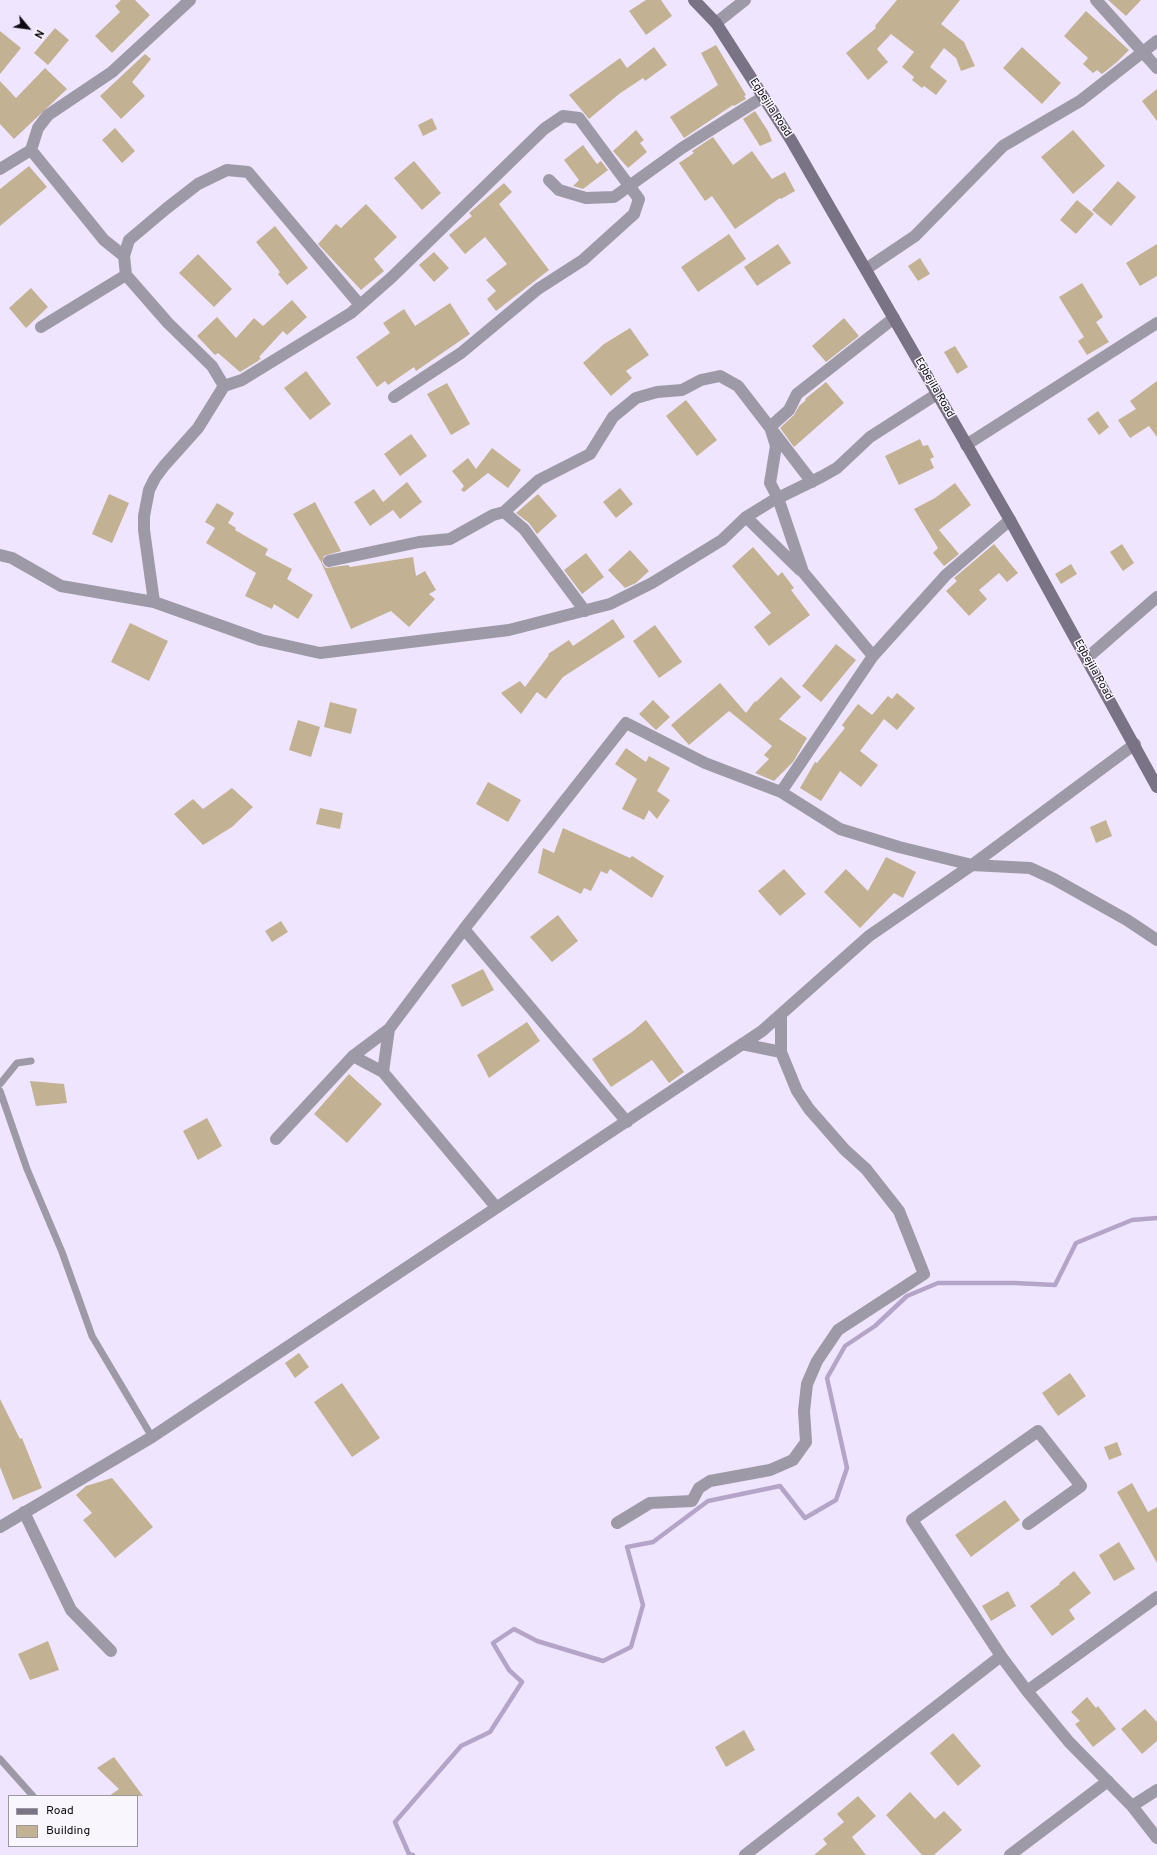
<!DOCTYPE html>
<style>
body{margin:0}
#map{position:relative;width:1157px;height:1855px;overflow:hidden;background:#efe5fe;font-family:Overpass,sans-serif}
canvas{display:block}
.legend{position:absolute;left:8px;top:1795px;width:130px;height:52px;box-sizing:border-box;background:#f9f6fd;border:1px solid #9b979f;margin:0;padding:5px 7px;list-style:none;font-size:12px;color:#0e0913}
.legend li{display:flex;align-items:center;gap:8px;height:20px}
.legend b{width:20px;border:1px solid #9b979f}
.north{position:absolute;left:8px;top:8px;width:40px;height:40px;-webkit-text-stroke:3px #f9f6fd;paint-order:stroke;rotate:119deg;font-size:11px;font-weight:700;line-height:16px;text-align:center;color:#0e0913}
.north::after{content:'';display:block;margin:auto;width:14px;height:18px;background:#0e0913;clip-path:polygon(50% 0,100% 100%,50% 72%,0 100%)}
</style>
<div id="map">
<canvas width="1157" height="1855"></canvas>
<ul class="legend">
<li><b style="height:5px;background:#7a7285"></b>Road</li>
<li><b style="height:11px;background:#c3b194"></b>Building</li>
</ul>
<div class="north">N</div>
</div>
<script>
const context = document.querySelector('canvas').getContext('2d');
context.lineJoin = 'round';
function poly(rows) {
  const path = new Path2D();
  for (const r of rows) {
    path.moveTo(r[0], r[1]);
    for (let i = 2; i < r.length; i += 2) path.lineTo(r[i], r[i + 1]);
  }
  return path;
}
function stroke(path, color, width, dash) {
  context.strokeStyle = color;
  context.lineWidth = width;
  context.lineCap = dash ? 'butt' : 'round';
  context.setLineDash(dash || []);
  context.stroke(path);
}
function fill(path, color) {
  context.fillStyle = color;
  context.fill(path, 'evenodd');
}
function label(font, color, halo, rows, align = 'center') {
  context.font = font + ' Overpass,sans-serif';
  context.lineWidth = 3;
  context.setLineDash([]);
  context.textBaseline = 'middle';
  context.strokeStyle = halo;
  context.fillStyle = color;
  for (const [text, x, y, turn = 0] of rows) {
    context.save();
    context.translate(x, y);
    context.rotate((+turn || 0) * Math.PI / 180);
    context.textAlign = isNaN(turn) ? turn : align;
    if (halo) context.strokeText(text, 0, 0);
    context.fillText(text, 0, 0);
    context.restore();
  }
}
stroke(poly([
 [413,1855,409,1854,395,1822,461,1746,490,1732,522,1682,509,1670,493,1643,514,1629,537,1641,603,1661,631,1647,643,1605,627,1547,653,1542,708,1501,780,1486,805,1518,836,1500,847,1468,827,1378,845,1346,875,1326,907,1296,938,1283,1015,1283,1055,1285,1076,1243,1132,1220,1157,1218]
]), '#b4a5c8', 4.5);
fill(poly([
 [121,0,135,0,150,15,112,53,95,36,120,12,115,6],
 [646,0,661,0,672,16,646,35,629,11],
 [897,0,960,0,941,24,964,42,975,66,961,71,956,58,944,48,930,67,947,81,936,95,924,86,922,88,912,80,914,77,902,67,914,52,891,34,877,49,888,62,868,80,846,53,876,28,875,26],
 [1108,0,1141,0,1126,16],
 [1086,11,1129,50,1117,62,1102,74,1097,70,1093,73,1083,64,1088,58,1064,36],
 [55,28,69,40,48,65,34,53],
 [0,31,21,48,0,74],
 [716,45,746,95,744,96,746,99,734,106,733,105,684,138,670,117,718,85,701,53],
 [654,47,667,65,645,81,643,78,619,94,589,119,569,95,620,58,627,68],
 [1022,47,1061,83,1042,104,1003,68],
 [145,54,151,59,132,82,145,96,121,119,100,96],
 [45,68,67,89,14,139,0,124,0,81,16,98],
 [1157,89,1157,121,1142,101],
 [755,111,768,131,772,141,760,146,743,119],
 [432,118,437,129,423,136,418,125],
 [115,128,135,151,122,163,102,140],
 [636,130,644,140,640,143,647,152,628,168,613,151],
 [1073,130,1105,166,1073,194,1041,157],
 [713,137,733,165,752,151,772,179,785,172,795,191,781,199,780,198,735,229,712,196,705,201,679,163,694,153,692,151],
 [583,145,597,164,601,161,608,170,583,189,573,186,579,180,564,160],
 [414,161,441,193,422,210,394,178],
 [29,166,47,187,0,226,0,189],
 [1118,181,1136,197,1111,226,1092,210],
 [504,183,512,192,499,204,549,270,496,311,487,299,496,291,486,280,507,264,485,237,465,254,449,235,472,216,469,213],
 [1077,200,1094,214,1076,234,1060,220],
 [366,204,397,237,374,259,384,271,361,290,318,244,336,224,341,228],
 [275,226,308,268,287,285,278,274,280,272,256,242],
 [729,234,746,259,698,292,681,267],
 [778,244,791,263,757,286,744,267],
 [1157,244,1157,276,1140,286,1126,263],
 [434,252,449,268,434,282,419,265],
 [198,254,232,289,214,307,179,273],
 [920,258,930,274,918,281,908,266],
 [1082,283,1103,317,1096,322,1109,342,1087,355,1078,341,1084,337,1059,297],
 [31,288,48,307,26,328,9,308],
 [292,300,307,317,287,335,283,331,259,357,261,358,258,361,240,372,218,353,215,355,197,336,217,317,236,338,254,318,263,326],
 [450,303,470,334,416,371,414,367,388,385,385,381,377,387,356,357,390,333,383,323,404,309,415,326],
 [844,318,859,336,826,362,812,346],
 [630,328,649,355,626,371,632,378,611,396,583,363,604,344],
 [955,346,968,367,957,374,944,352],
 [306,371,331,404,310,420,284,388],
 [1157,381,1157,437,1149,426,1130,438,1118,420,1136,409,1130,401],
 [826,382,844,403,794,447,780,428,794,415,799,406,806,400,805,399],
 [447,383,470,424,451,435,427,394],
 [686,400,717,440,697,456,666,416],
 [1098,411,1109,427,1099,435,1087,419],
 [411,434,427,456,400,476,384,454],
 [920,439,923,446,928,445,934,457,930,459,934,468,899,485,885,456],
 [492,448,521,470,508,488,488,473,464,492,461,490,464,486,452,471,468,458,476,469],
 [407,482,422,502,400,519,393,510,370,526,354,502,374,489,383,502],
 [955,483,971,505,939,530,959,554,944,566,933,553,938,548,914,509,935,498],
 [620,488,633,504,616,518,603,502],
 [109,494,129,503,112,543,92,534],
 [538,494,557,516,537,534,529,523,516,513],
 [315,502,341,551,324,556,322,563,326,568,348,565,350,567,413,557,416,576,425,571,436,590,429,594,435,599,409,627,391,611,351,629,321,562,293,514],
 [217,503,234,513,228,523,236,528,235,530,268,549,265,555,292,569,287,579,313,595,298,619,274,604,272,609,245,596,256,573,206,543,215,528,205,522],
 [994,544,1018,573,1007,582,999,573,979,590,987,599,969,616,946,591,957,581,954,578],
 [1122,544,1134,563,1123,571,1110,552],
 [753,547,778,576,782,572,794,588,791,590,810,615,769,646,754,627,771,613,732,566],
 [630,550,649,571,636,583,625,588,608,570],
 [586,553,604,577,582,594,564,570],
 [1071,564,1077,574,1061,584,1055,574],
 [613,619,625,637,563,677,546,699,537,692,521,714,501,693,520,681,525,687,549,655,548,654,569,640,573,646],
 [130,623,168,641,149,681,111,662],
 [655,625,682,662,659,678,633,641],
 [836,644,856,660,821,702,802,686],
 [781,677,801,697,779,719,807,738,793,762,774,781,755,773,769,759,764,755,772,746,729,711,689,745,671,725,720,683,746,713,755,701,756,702],
 [897,693,915,708,897,730,884,719,860,751,878,765,861,787,840,771,821,801,800,788,815,762,817,763,845,728,842,725,858,704,872,715,888,696,892,699],
 [653,700,670,717,656,730,639,714],
 [330,702,357,709,351,734,324,727],
 [298,720,320,727,311,757,289,750],
 [626,748,646,762,649,756,670,768,657,791,670,800,657,819,649,810,644,820,622,809,637,779,615,764],
 [488,782,521,800,508,822,476,804],
 [232,788,253,807,232,827,203,845,174,814,193,799,203,809],
 [320,808,343,813,340,829,316,824],
 [1106,820,1112,836,1096,843,1090,827],
 [563,828,630,858,632,856,664,876,652,898,610,869,607,874,601,871,591,891,584,888,581,894,538,873,543,848,554,853],
 [886,857,916,872,903,898,894,893,860,928,824,892,846,869,868,891],
 [784,869,806,894,780,916,758,891],
 [558,915,578,941,552,962,530,937],
 [281,921,288,932,272,942,265,931],
 [483,969,494,990,462,1007,451,985],
 [646,1020,684,1072,669,1083,652,1060,611,1087,592,1059,632,1032],
 [527,1022,540,1041,489,1078,477,1055],
 [349,1074,382,1104,347,1143,314,1114],
 [30,1081,64,1084,67,1103,36,1106],
 [207,1118,222,1146,198,1160,183,1131],
 [299,1353,309,1367,295,1378,285,1363],
 [1070,1373,1086,1396,1058,1416,1042,1393],
 [342,1383,380,1438,352,1457,314,1402],
 [0,1399,20,1439,22,1438,42,1488,13,1500,0,1467],
 [1117,1442,1122,1455,1109,1460,1104,1447],
 [112,1478,153,1527,115,1558,83,1520,92,1513,76,1495,86,1486],
 [1132,1483,1148,1512,1157,1507,1157,1563,1117,1492],
 [1005,1500,1020,1520,971,1557,955,1535],
 [1119,1542,1135,1569,1114,1581,1099,1555],
 [1074,1571,1091,1593,1069,1610,1075,1619,1052,1636,1030,1606,1060,1584,1059,1583],
 [1008,1591,1016,1606,991,1621,982,1606],
 [48,1641,59,1670,30,1680,18,1654],
 [1087,1697,1096,1708,1098,1706,1116,1729,1093,1747,1075,1724,1080,1721,1071,1712],
 [1145,1709,1157,1722,1157,1741,1142,1754,1121,1729],
 [744,1730,755,1750,726,1767,715,1747],
 [953,1733,981,1766,958,1786,930,1753],
 [114,1757,143,1796,109,1796,119,1789,97,1768],
 [910,1792,935,1819,944,1811,962,1830,934,1855,922,1855,886,1815],
 [858,1796,876,1816,852,1837,866,1855,814,1855,827,1844,823,1839,844,1822,837,1814]
]), '#c3b194');
stroke(poly([
 [0,1084,17,1063,31,1061],
 [0,1091,27,1169,62,1252,92,1336,152,1437],
 [0,1759,33,1796]
]), '#9e99a6', 7);
stroke(poly([
 [1096,0,1157,68],
 [716,23,745,0],
 [31,150,104,240,124,256,126,275,168,323,212,366,224,386],
 [0,169,31,150,38,128,48,115,112,72,190,0],
 [549,180,559,190,586,198,614,197,682,148,763,97],
 [124,256,129,240,167,208,198,184,227,170,248,172,360,305],
 [866,269,915,236,1003,146,1080,101,1157,41],
 [41,327,126,275],
 [966,445,1157,323],
 [504,512,539,480,590,454,613,417,636,398,657,392,682,390,701,380,720,376,738,386,812,482],
 [746,517,800,570],
 [0,555,12,558,61,586,154,602,261,640,320,653,509,630,610,604,652,583,722,540,746,517,772,501,821,477,837,468,870,437,937,394],
 [329,561,419,542,450,539,493,515,504,512,524,529,585,611],
 [154,602,144,530,144,516,149,490,155,478,164,466,198,428,224,386,242,380,351,313,392,277,544,129,563,116,579,118,639,199,634,214,583,260,538,289,461,353,394,397],
 [873,656,803,572,778,498,770,483,776,446,770,427,789,410,797,394,894,318],
 [1087,658,1157,597],
 [781,792,873,656,946,575,1010,520],
 [464,929,389,1029,383,1072,496,1207],
 [742,1044,781,1052],
 [353,1056,383,1072],
 [627,1122,464,929,626,723,705,763,781,792,840,829,899,847,972,865,1030,868,1054,879,1127,920,1157,940],
 [276,1139,353,1056,389,1029],
 [24,1512,71,1610,111,1651],
 [617,1523,650,1503,692,1501,699,1488,710,1481,770,1470,793,1460,806,1442,804,1411,807,1384,817,1361,838,1330,924,1274,899,1211,866,1169,845,1150,809,1109,797,1091,781,1052,781,1014],
 [1028,1524,1081,1486,1038,1431,912,1520,1001,1656,1027,1691,1069,1742,1132,1806,1157,1838],
 [0,1527,152,1437,762,1031,869,936,972,865,1135,744],
 [1027,1691,1157,1597],
 [1132,1806,1157,1790],
 [745,1855,1001,1656],
 [1010,1855,1108,1781]
]), '#9e99a6', 12);
stroke(poly([
 [694,0,716,23,791,140,1010,520,1157,787]
]), '#7a7285', 12);
label('11px', '#0e0913', '#f9f6fd', [
 ["Egbejila Road",770,108,57],
 ["Egbejila Road",934,388,60],
 ["Egbejila Road",1093,670,61]
]);
</script>
